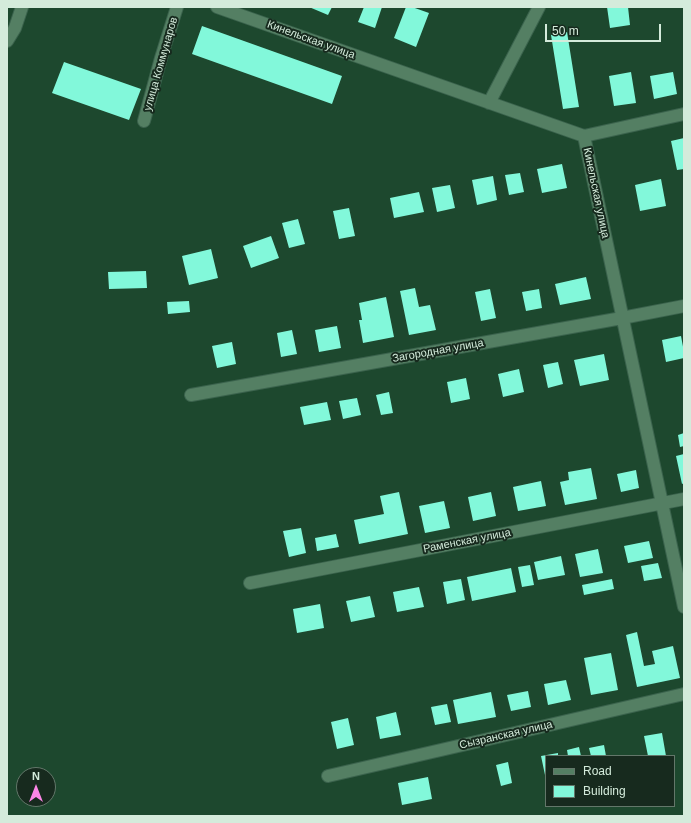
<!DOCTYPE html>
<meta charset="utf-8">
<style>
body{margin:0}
#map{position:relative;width:691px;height:823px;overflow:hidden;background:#1d482e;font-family:Arial,sans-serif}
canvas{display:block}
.frame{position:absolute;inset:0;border:8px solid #d4ebdb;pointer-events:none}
.legend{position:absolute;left:545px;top:755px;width:130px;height:52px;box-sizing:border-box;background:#172a1e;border:1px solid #63776a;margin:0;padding:5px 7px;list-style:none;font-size:12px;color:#d4ebdb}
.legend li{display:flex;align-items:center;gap:8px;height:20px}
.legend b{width:20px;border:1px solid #63776a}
.north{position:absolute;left:16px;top:767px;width:40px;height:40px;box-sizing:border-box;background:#172a1e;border:1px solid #63776a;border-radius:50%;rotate:0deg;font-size:11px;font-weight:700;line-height:16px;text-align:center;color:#d4ebdb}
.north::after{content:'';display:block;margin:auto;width:14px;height:18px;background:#fb86e5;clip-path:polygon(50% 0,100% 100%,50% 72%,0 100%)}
.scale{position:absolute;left:545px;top:24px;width:116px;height:18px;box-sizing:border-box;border:2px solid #d4ebdb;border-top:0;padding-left:5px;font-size:12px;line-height:14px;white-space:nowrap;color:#d4ebdb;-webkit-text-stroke:3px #172a1e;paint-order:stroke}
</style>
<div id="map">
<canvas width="691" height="823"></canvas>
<div class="frame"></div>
<ul class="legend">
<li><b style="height:5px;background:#547f63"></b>Road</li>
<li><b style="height:11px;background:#82f8da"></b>Building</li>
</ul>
<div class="north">N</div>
<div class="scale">50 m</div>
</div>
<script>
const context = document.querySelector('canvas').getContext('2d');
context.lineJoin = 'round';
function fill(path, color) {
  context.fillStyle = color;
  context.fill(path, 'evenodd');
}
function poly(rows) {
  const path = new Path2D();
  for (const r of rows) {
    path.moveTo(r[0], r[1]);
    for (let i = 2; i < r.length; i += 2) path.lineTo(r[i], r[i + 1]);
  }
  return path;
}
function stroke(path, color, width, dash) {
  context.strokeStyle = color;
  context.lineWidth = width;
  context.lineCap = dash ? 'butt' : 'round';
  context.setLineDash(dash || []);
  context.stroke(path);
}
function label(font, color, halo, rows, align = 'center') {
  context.font = font + ' Arial,sans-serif';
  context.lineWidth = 4;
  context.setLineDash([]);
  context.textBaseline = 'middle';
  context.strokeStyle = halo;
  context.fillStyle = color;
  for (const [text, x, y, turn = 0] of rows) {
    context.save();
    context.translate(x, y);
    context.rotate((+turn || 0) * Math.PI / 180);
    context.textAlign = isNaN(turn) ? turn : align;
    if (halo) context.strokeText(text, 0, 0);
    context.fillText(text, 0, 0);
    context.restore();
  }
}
fill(poly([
 [309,7,332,7,328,15],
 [364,7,382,7,375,28,358,22],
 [406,7,412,7,429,13,416,47,394,38],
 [607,7,628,7,630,25,610,28],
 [202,26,342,76,332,104,192,54],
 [567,32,579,107,563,109,551,35],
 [64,62,141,89,129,120,52,93],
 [631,72,636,103,614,106,609,76],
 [673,72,677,94,654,99,650,76],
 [684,138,684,169,677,170,671,141],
 [562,164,567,188,542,193,537,169],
 [520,173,524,192,509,195,505,175],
 [493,176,497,200,477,205,472,180],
 [661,179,666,206,640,211,635,185],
 [450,185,455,208,437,212,432,188],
 [419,192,424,212,394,218,390,198],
 [349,208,355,236,339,239,333,211],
 [298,219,305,244,289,248,282,223],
 [271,236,279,258,251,268,243,246],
 [211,249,218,278,189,285,182,256],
 [146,271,147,288,109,289,108,272],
 [586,277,591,299,560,305,555,284],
 [415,288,419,307,430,305,436,330,409,335,400,291],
 [490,289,496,318,481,321,475,292],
 [539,289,542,308,526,311,522,292],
 [386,297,394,337,363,343,359,320,362,320,359,303],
 [189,301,190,312,168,314,167,302],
 [337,326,341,348,319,352,315,330],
 [292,330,297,354,281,357,277,333],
 [681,336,684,352,684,358,666,362,662,340],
 [232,342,236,364,217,368,212,346],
 [604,354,609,380,580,386,574,360],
 [558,362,563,384,548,388,543,365],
 [519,369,524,392,503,397,498,374],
 [466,378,470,399,451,403,447,382],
 [389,392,393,413,381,415,376,395],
 [357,398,361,415,343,419,339,401],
 [327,402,331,420,304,425,300,407],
 [684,433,684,446,680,447,678,435],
 [684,454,684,483,682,484,676,456],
 [591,468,597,499,565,505,560,482,569,480,568,472],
 [636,470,639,488,621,492,617,474],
 [541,481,546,506,518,511,513,487],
 [399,492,408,534,359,544,354,520,384,514,380,496],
 [491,492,496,516,473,521,468,497],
 [444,501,450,528,425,533,419,506],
 [301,528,306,553,289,557,283,531],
 [336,534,339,547,317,551,315,538],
 [649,541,653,558,628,563,624,546],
 [598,549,603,573,580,577,575,554],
 [561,556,565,575,538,580,534,562],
 [658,563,662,578,644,581,641,566],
 [530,565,534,585,522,587,518,567],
 [511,568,516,592,472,601,467,577],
 [461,579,465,600,447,604,443,582],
 [612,579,614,589,584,595,582,585],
 [419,587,424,607,397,612,393,592],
 [370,596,375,617,351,622,346,601],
 [320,604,324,628,297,633,293,609],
 [637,632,644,666,655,664,652,651,673,646,680,678,637,687,626,635],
 [611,653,618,690,591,695,584,658],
 [566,680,571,700,548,705,544,684],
 [528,691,531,707,511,711,507,695],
 [491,692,496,717,458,724,453,700],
 [447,704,451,722,435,725,431,707],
 [396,712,401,735,380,739,376,717],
 [348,718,354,745,337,749,331,722],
 [662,733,666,756,648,756,644,736],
 [604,745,606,756,591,756,589,748],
 [579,747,581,756,568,756,567,750],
 [558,753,558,756,546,756,545,775,541,756],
 [508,762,512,783,501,786,496,765],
 [428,777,432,799,402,805,398,783]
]), '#82f8da');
const street = poly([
 [217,7,584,136],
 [7,41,15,28,22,7],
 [489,103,539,7],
 [144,121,161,58,177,7],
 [584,136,684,607],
 [584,136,684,114],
 [191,395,622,318,684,306],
 [250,583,684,499],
 [328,776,684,694]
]);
stroke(street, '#3b634d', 14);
stroke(street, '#547f63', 12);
label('11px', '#d4ebdb', '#172a1e', [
 ["Кинельская улица",311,40,20],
 ["улица Коммунаров",161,64,-74],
 ["Кинельская улица",596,193,78],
 ["Загородная улица",438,351,-10],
 ["Раменская улица",467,541,-11],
 ["Сызранская улица",506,735,-13]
]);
</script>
